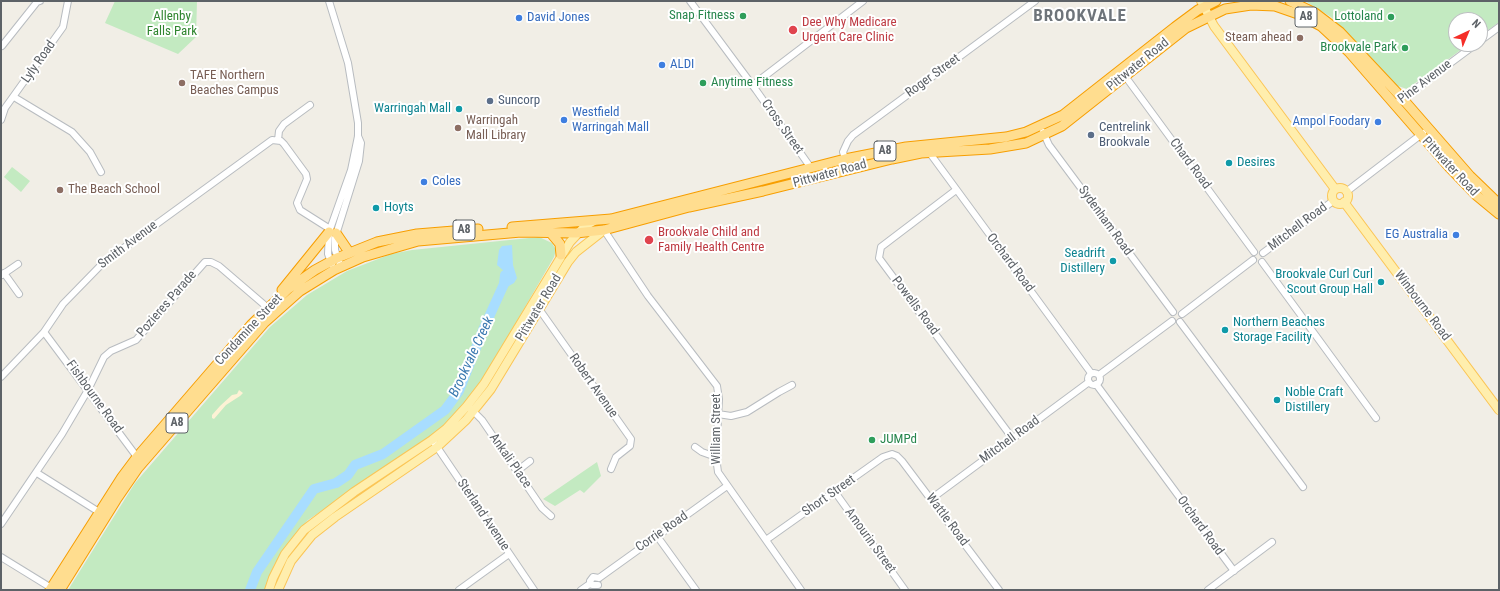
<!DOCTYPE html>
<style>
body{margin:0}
#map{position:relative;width:1500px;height:591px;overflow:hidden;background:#f1eee6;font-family:"Roboto Condensed",sans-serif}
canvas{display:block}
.frame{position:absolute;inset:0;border:2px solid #5d6267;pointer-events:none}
.north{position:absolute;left:1448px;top:12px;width:40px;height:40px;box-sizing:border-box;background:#fff;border:1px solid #bec0c2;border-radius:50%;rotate:44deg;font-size:11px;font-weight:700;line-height:16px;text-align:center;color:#5d6267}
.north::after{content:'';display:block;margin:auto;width:14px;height:18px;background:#f52e28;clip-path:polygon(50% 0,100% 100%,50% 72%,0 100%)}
</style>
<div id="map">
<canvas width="1500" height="591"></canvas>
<div class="frame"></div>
<div class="north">N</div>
</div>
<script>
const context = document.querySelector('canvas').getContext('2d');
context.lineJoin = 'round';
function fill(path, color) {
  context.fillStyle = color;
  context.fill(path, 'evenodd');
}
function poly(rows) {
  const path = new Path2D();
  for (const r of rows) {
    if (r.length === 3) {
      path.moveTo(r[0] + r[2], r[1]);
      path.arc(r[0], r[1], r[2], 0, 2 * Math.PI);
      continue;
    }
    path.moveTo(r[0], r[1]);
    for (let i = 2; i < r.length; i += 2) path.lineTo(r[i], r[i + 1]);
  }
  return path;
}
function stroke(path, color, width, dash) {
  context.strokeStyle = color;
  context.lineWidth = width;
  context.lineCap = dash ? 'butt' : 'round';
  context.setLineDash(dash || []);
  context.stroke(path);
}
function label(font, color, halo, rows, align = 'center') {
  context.font = font + ' "Roboto Condensed",sans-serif';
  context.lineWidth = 4;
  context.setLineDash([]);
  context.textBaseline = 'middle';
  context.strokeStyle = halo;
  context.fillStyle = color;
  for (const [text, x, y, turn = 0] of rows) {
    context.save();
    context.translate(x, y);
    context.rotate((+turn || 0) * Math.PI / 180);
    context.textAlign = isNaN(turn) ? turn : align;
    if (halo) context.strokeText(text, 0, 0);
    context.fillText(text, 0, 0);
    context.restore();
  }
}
fill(poly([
 [115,1,197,1,196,37,178,54,105,23],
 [1305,1,1499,1,1499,22,1480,36,1480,20,1456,20,1456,44,1469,44,1407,89,1395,85,1331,17],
 [12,167,30,181,21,192,4,177],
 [539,237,552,243,556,250,554,257,481,383,454,417,432,437,308,520,290,541,274,565,265,590,68,590,135,483,270,327,307,295,347,271,391,254,412,250],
 [597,462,601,476,584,493,580,490,555,506,543,499]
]), '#c3eac1');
fill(poly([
 [239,390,243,393,240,396,226,405,214,419,212,418,212,415,220,406,232,395,237,394]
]), '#fdf2d5');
fill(poly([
 [512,245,513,265,517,278,514,283,507,287,501,286,504,271,497,265,499,250,502,246]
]), '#a8ddff');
stroke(poly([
 [250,590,257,572,314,489,336,483,348,475,355,465,383,454,445,410,459,391,483,330,504,284,505,275]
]), '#a8ddff', 10);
const minor = poly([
 [329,1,348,63,358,123,358,136,351,170,329,232,328,254,332,265],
 [690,1,756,90,811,168],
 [1480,41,1499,27],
 [2,46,37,2,40,1],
 [1125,76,1254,252],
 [753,85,863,1],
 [14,97,72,132,90,152,101,172],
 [1394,105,1476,44],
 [1,120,5,108,63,27,68,1],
 [1043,132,1049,145,1173,312],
 [278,140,279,131,284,124,310,105],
 [929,152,1091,373],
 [845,159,843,152,848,141,853,135,1035,1],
 [956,190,881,247,879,258,1013,439],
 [1346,192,1423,133],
 [604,230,648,296,717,386,719,399,716,457,718,472,801,590],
 [1263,253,1333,201],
 [1262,262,1376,418],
 [341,267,335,250,335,238,359,161,361,143,358,136],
 [4,273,19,294],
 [2,275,18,264],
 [537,306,631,439,630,446,616,457,611,469],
 [1182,314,1253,260],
 [1180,322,1303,487],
 [44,332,137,457],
 [1094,379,6],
 [1099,375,1172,321],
 [1,377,44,332,63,304,103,263,272,140,281,141,284,144,306,174,307,179,297,203,300,210,330,229],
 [1096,384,1234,571],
 [471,409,482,420,542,508,551,516],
 [718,414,731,416,747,412,779,392,792,385],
 [435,444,534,590],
 [695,447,702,452,716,457],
 [517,471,530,461],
 [37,473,99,512],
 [835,492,905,590],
 [931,499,1089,382],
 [1,524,62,434,88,390,104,357,111,351,136,340,205,262,211,262,219,266,268,308],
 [657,536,696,590],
 [766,540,883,457,892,454,897,456,902,461,999,590],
 [1,557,53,589],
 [599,578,727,486],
 [598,585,592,585,590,581,593,577,599,578],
 [459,590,509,554],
 [581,590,591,583],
 [1208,590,1272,542]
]);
const major = poly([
 [1201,1,1214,26,1335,189],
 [1340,196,8],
 [1344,202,1499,410],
 [269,590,273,578,285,554,304,530,354,492,432,440,446,429,467,406,484,384,570,242,585,226,594,221],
 [278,590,291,561,312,535,335,517,437,447,466,420,491,389,568,262,576,252,604,230]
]);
const highway = poly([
 [1290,1,1315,13,1340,32,1402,98,1470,176,1499,204],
 [512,227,611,219,845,159,906,147,1006,137,1026,132,1063,115,1175,27,1198,10,1216,1],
 [550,232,560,244,561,255],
 [336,233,349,252],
 [282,290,329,232],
 [50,590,122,477,137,457,251,325,288,289,315,270,337,258,377,242,417,234,478,229],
 [60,590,116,500,138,468,264,323,300,291,334,270,363,257,418,241,521,232,576,233,604,230,689,207,763,191,892,159,921,153,990,149,1026,143,1062,126,1186,28,1225,9,1251,5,1275,6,1298,14,1321,26,1349,52,1449,167,1476,195,1499,214]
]);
stroke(minor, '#b8bcc0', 8);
stroke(major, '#fbc555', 10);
stroke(highway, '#f79e00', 11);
stroke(minor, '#fff', 6);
stroke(major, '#ffeead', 8);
stroke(highway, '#ffdd8f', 9);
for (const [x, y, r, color] of [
 [743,16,4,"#2e9e5b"],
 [1391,17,4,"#2e9e5b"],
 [519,18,4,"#3f7fe0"],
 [793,30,5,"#e0444e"],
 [1300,38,4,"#8d6e63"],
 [1405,48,4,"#2e9e5b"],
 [662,65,4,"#3f7fe0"],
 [182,83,4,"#8d6e63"],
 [703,83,4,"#2e9e5b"],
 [490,101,4,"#5c6f8a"],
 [459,109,4,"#0f9aa8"],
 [564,120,4,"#3f7fe0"],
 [1378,122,4,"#3f7fe0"],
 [458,128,4,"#8d6e63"],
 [1091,135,4,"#5c6f8a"],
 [1229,163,4,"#0f9aa8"],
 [424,182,4,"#3f7fe0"],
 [60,190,4,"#8d6e63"],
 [376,208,4,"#0f9aa8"],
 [1456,235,4,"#3f7fe0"],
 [649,240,5,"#e0444e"],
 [1113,261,4,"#0f9aa8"],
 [1381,282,4,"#0f9aa8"],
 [1225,330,4,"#0f9aa8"],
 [1277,400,4,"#0f9aa8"],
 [872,440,4,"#2e9e5b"]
]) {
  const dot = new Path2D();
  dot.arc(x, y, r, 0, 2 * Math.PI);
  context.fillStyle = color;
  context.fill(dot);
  stroke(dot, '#fff', 1.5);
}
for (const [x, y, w] of [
 [1306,17,22],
 [885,151,22],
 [464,230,22],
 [177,423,22]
]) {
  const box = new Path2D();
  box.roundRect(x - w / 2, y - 10, w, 20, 3);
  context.fillStyle = '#fff';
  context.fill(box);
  stroke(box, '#5d6267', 1);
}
label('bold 12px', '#5d6267', null, [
 ["A8",1306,17],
 ["A8",885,151],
 ["A8",464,230],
 ["A8",177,423]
]);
label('13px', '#27864d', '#fff', [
 ["Snap Fitness",735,16],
 ["Lottoland",1383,17],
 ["Brookvale Park",1397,48],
 ["Anytime Fitness",711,83,"left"],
 ["JUMPd",880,440,"left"]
], 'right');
label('13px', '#2f852f', '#fff', [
 ["Allenby",172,17],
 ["Falls Park",172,32]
]);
label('13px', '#366cbe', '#fff', [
 ["David Jones",527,18],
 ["ALDI",670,65],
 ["Westfield",572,113],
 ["Warringah Mall",572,128],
 ["Ampol Foodary",1370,122,"right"],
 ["Coles",432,182],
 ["EG Australia",1448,235,"right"]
], 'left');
label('13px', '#be3a42', '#fff', [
 ["Dee Why Medicare",802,23],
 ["Urgent Care Clinic",802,38],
 ["Brookvale Child and",658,233],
 ["Family Health Centre",658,248]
], 'left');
label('13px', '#785e54', '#fff', [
 ["Steam ahead",1292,38,"right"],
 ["TAFE Northern",190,76],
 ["Beaches Campus",190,91],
 ["Warringah",466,121],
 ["Mall Library",466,136],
 ["The Beach School",68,190]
], 'left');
label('13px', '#5d6267', '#fff', [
 ["Lyly Road",39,62,-55],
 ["Pittwater Road",1138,65,-39],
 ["Roger Street",933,76,-36],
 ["Pine Avenue",1425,82,-37],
 ["Cross Street",782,127,55],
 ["Chard Road",1190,164,53],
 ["Pittwater Road",1450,167,47],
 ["Pittwater Road",830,174,-15],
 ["Sydenham Road",1105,221,54],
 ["Mitchell Road",1298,227,-37],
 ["Smith Avenue",128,245,-37],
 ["Orchard Road",1010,263,53],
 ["Pozieres Parade",167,304,-49],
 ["Powells Road",915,306,53],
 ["Winbourne Road",1422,306,53],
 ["Pittwater Road",539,308,-59],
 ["Condamine Street",249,330,-47],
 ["Robert Avenue",593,386,55],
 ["Fishbourne Road",94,397,54],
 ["William Street",717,429,-90],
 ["Mitchell Road",1010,440,-36],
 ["Ankali Place",510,461,55],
 ["Short Street",829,496,-35],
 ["Sterland Avenue",483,515,56],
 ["Wattle Road",947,520,53],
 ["Orchard Road",1200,526,54],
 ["Corrie Road",662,532,-35],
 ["Amourin Street",870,541,54]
]);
label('13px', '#4e5e75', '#fff', [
 ["Suncorp",498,101],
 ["Centrelink",1099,128],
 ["Brookvale",1099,143]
], 'left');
label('13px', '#0d838f', '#fff', [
 ["Warringah Mall",451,109,"right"],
 ["Desires",1237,163],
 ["Hoyts",384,208],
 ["Seadrift",1105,254,"right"],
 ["Distillery",1105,269,"right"],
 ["Brookvale Curl Curl",1373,275,"right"],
 ["Scout Group Hall",1373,290,"right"],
 ["Northern Beaches",1233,323],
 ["Storage Facility",1233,338],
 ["Noble Craft",1285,393],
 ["Distillery",1285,408]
], 'left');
label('italic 14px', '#3a79b0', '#fff', [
 ["Brookvale Creek",472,357,-65]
]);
context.letterSpacing = '1px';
label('bold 17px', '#6e747a', '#fff', [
 ["BROOKVALE",1080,17]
]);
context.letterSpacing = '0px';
</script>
